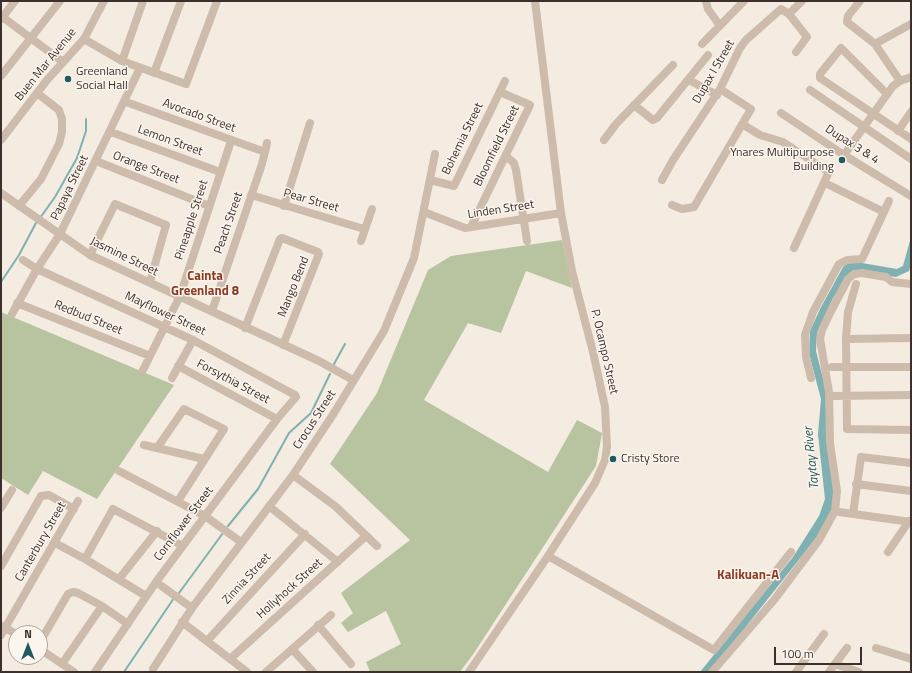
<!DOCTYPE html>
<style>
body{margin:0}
#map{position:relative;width:912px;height:673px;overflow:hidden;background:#f4ebe1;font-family:"Titillium Web",sans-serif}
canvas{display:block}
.frame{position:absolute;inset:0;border:2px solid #3b302b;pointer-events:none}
.north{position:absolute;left:8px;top:625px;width:40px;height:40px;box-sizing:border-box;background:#fbf5ee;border:1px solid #aea6a0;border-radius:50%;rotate:0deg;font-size:11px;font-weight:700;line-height:16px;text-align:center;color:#3b302b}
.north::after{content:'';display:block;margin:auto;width:14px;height:18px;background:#1f5a5e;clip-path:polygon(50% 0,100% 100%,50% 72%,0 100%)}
.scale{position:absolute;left:774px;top:647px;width:88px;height:18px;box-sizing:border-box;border:2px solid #3b302b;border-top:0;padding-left:5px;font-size:12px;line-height:14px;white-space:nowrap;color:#3b302b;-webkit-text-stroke:3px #fbf5ee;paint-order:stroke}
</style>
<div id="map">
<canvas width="912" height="673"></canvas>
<div class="frame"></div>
<div class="north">N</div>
<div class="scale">100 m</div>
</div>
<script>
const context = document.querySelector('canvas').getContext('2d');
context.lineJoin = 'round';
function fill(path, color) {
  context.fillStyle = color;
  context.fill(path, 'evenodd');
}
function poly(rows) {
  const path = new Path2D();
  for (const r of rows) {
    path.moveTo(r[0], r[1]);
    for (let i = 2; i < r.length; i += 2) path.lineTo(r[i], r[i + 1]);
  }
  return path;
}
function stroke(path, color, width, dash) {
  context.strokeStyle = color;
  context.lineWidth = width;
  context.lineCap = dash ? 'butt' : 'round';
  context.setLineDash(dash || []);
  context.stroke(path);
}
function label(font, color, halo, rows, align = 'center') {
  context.font = font + ' "Titillium Web",sans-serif';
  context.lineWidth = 3;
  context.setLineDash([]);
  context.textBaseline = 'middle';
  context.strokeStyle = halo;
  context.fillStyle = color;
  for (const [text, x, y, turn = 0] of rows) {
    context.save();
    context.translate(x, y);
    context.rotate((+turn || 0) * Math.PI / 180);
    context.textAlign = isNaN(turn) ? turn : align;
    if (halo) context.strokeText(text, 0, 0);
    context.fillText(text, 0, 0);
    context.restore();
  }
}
fill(poly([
 [562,240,572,288,526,271,501,333,468,323,424,400,548,472,577,420,602,433,596,466,474,653,460,672,370,672,366,662,401,644,386,611,348,632,341,623,353,613,341,593,410,540,330,464,377,393,428,270,451,256],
 [1,312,174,385,97,499,43,471,28,495,1,478]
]), '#b8c4a0');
fill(poly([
 [911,237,911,265,909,271,896,277,869,273,846,278,833,298,817,333,816,351,827,394,834,490,833,508,824,528,710,672,700,672,793,557,819,516,825,499,818,434,821,399,809,354,810,331,820,309,843,267,848,263,862,263,897,269,903,266]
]), '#7fb0b2');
stroke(poly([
 [40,218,55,197,77,158,86,131,86,119],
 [1,282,19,255,37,221],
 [334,364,345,344],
 [228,526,258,489,289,433,311,413,330,374],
 [179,593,223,533],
 [124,672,174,598]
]), '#7fb0b2', 2);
stroke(poly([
 [706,1,708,9,720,26],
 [860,1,848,16,847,22,875,44,900,81],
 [789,14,802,1],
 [1,16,63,62],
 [1,19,15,1],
 [84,39,122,61,186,84,217,1],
 [702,44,744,1],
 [875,44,911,24],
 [122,61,143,1],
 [154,73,181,1],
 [1,76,60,1],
 [689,80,717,95],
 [810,90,911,159],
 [887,94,841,48,820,74,820,78,911,139],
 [126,102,265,152],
 [634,105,653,120,657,118,708,55],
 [781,113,844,155,911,196],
 [742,124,760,135,783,142,827,171,828,174,794,248],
 [898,131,911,112],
 [111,132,220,172],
 [1,140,47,80,84,39,104,1],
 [604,140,616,124,673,65],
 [844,155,893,86,900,81,911,77],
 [506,156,514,163,516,170,527,241],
 [96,161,209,206],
 [430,180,454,186,505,81],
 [662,180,673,160,720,89,740,48,746,40,781,9,789,14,807,37,796,52],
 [825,183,884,212],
 [1,193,90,255,319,361,353,380],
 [251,195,364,229],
 [672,205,682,209,694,207,751,109,720,89],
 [19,206,41,179,59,144,62,132,62,119,59,110,37,93],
 [284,206,310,123],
 [424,212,465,228,561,213],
 [471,227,530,105,500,92],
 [361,241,372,209],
 [90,255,115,204,166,225,150,282],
 [23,260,37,269,193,340,295,395,296,397,277,419,156,582,95,672],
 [856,284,848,312,846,339,847,429,911,430],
 [17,303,150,356],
 [212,311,262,164,267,143],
 [12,314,37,269,60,234,140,68],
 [245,328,280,239,282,238,318,252,319,254,283,345],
 [846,339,911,338],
 [178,366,277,419],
 [832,367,911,367],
 [143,370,180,296,231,141],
 [172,378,193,340],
 [811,378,806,357,805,335,813,312,839,264,847,260,862,259,889,201],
 [832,396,911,395],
 [144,445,204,459],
 [157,448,184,409,224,429,178,501],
 [119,471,205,516,241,542],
 [293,475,335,506,377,546],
 [856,484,911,491],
 [269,506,338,562],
 [1,508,12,490],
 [839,512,911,522],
 [853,514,861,457,911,463],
 [55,543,85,559,146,596],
 [888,552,909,521],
 [548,556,714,650,791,552],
 [85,559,113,509,183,546],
 [1,566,41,496,49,495,74,509],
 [119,579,157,531],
 [156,582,192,608],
 [182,622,247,672],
 [318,625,351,664],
 [2,626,16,634],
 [1,635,78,501],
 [207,641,305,534],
 [40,642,68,594,73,592,78,593,102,606,128,624],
 [876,648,911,659],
 [40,649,74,672],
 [292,649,313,672],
 [230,659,366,536],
 [62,664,102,606],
 [835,664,859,672],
 [153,669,192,608,293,475,334,413,384,331,414,258,435,154],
 [266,672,331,615],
 [469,672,548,556,595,483,605,460,607,447,605,407,593,352,572,271,561,213,535,1],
 [712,672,774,600,819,540,835,511,837,491,830,443,829,392,820,339,822,330,831,311,848,279,854,274,862,273,886,277,892,282,911,284],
 [796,672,824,634],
 [829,672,847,648]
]), '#cdbbac', 8);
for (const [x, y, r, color] of [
 [68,79,4,"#1f5a5e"],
 [842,160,4,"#1f5a5e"],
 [613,459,4,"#1f5a5e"]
]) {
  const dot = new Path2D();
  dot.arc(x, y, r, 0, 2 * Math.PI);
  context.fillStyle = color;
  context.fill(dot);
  stroke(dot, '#fbf5ee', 1.5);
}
label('12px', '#3b302b', '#fbf5ee', [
 ["Buen Mar Avenue",46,65,-51],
 ["Dupax I Street",714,72,-60],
 ["Avocado Street",199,116,20],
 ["Bohemia Street",463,139,-64],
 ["Lemon Street",170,141,20],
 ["Dupax 3 & 4",852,145,33],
 ["Bloomfield Street",497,146,-64],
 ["Orange Street",146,168,21],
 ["Papaya Street",70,188,-64],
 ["Pear Street",311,201,16],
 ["Linden Street",501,210,-9],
 ["Pineapple Street",192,220,-72],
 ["Peach Street",229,223,-71],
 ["Jasmine Street",124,257,26],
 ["Mango Bend",294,287,-68],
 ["Mayflower Street",165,314,25],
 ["Redbud Street",88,318,22],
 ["P. Ocampo Street",604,352,77],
 ["Forsythia Street",233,382,28],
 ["Crocus Street",315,420,-57],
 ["Cornflower Street",184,524,-53],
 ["Canterbury Street",41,542,-60],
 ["Zinnia Street",247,579,-47],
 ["Hollyhock Street",290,589,-42]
]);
label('12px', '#3b302b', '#fbf5ee', [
 ["Greenland",76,72],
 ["Social Hall",76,86],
 ["Ynares Multipurpose",834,153,"right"],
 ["Building",834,167,"right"],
 ["Cristy Store",621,459]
], 'left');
label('bold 13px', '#8c3b22', '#fbf5ee', [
 ["Cainta",205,277],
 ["Greenland 8",205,292],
 ["Kalikuan-A",748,576]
]);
label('italic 13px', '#1f5a5e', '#fbf5ee', [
 ["Taytay River",812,458,-96]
]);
</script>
